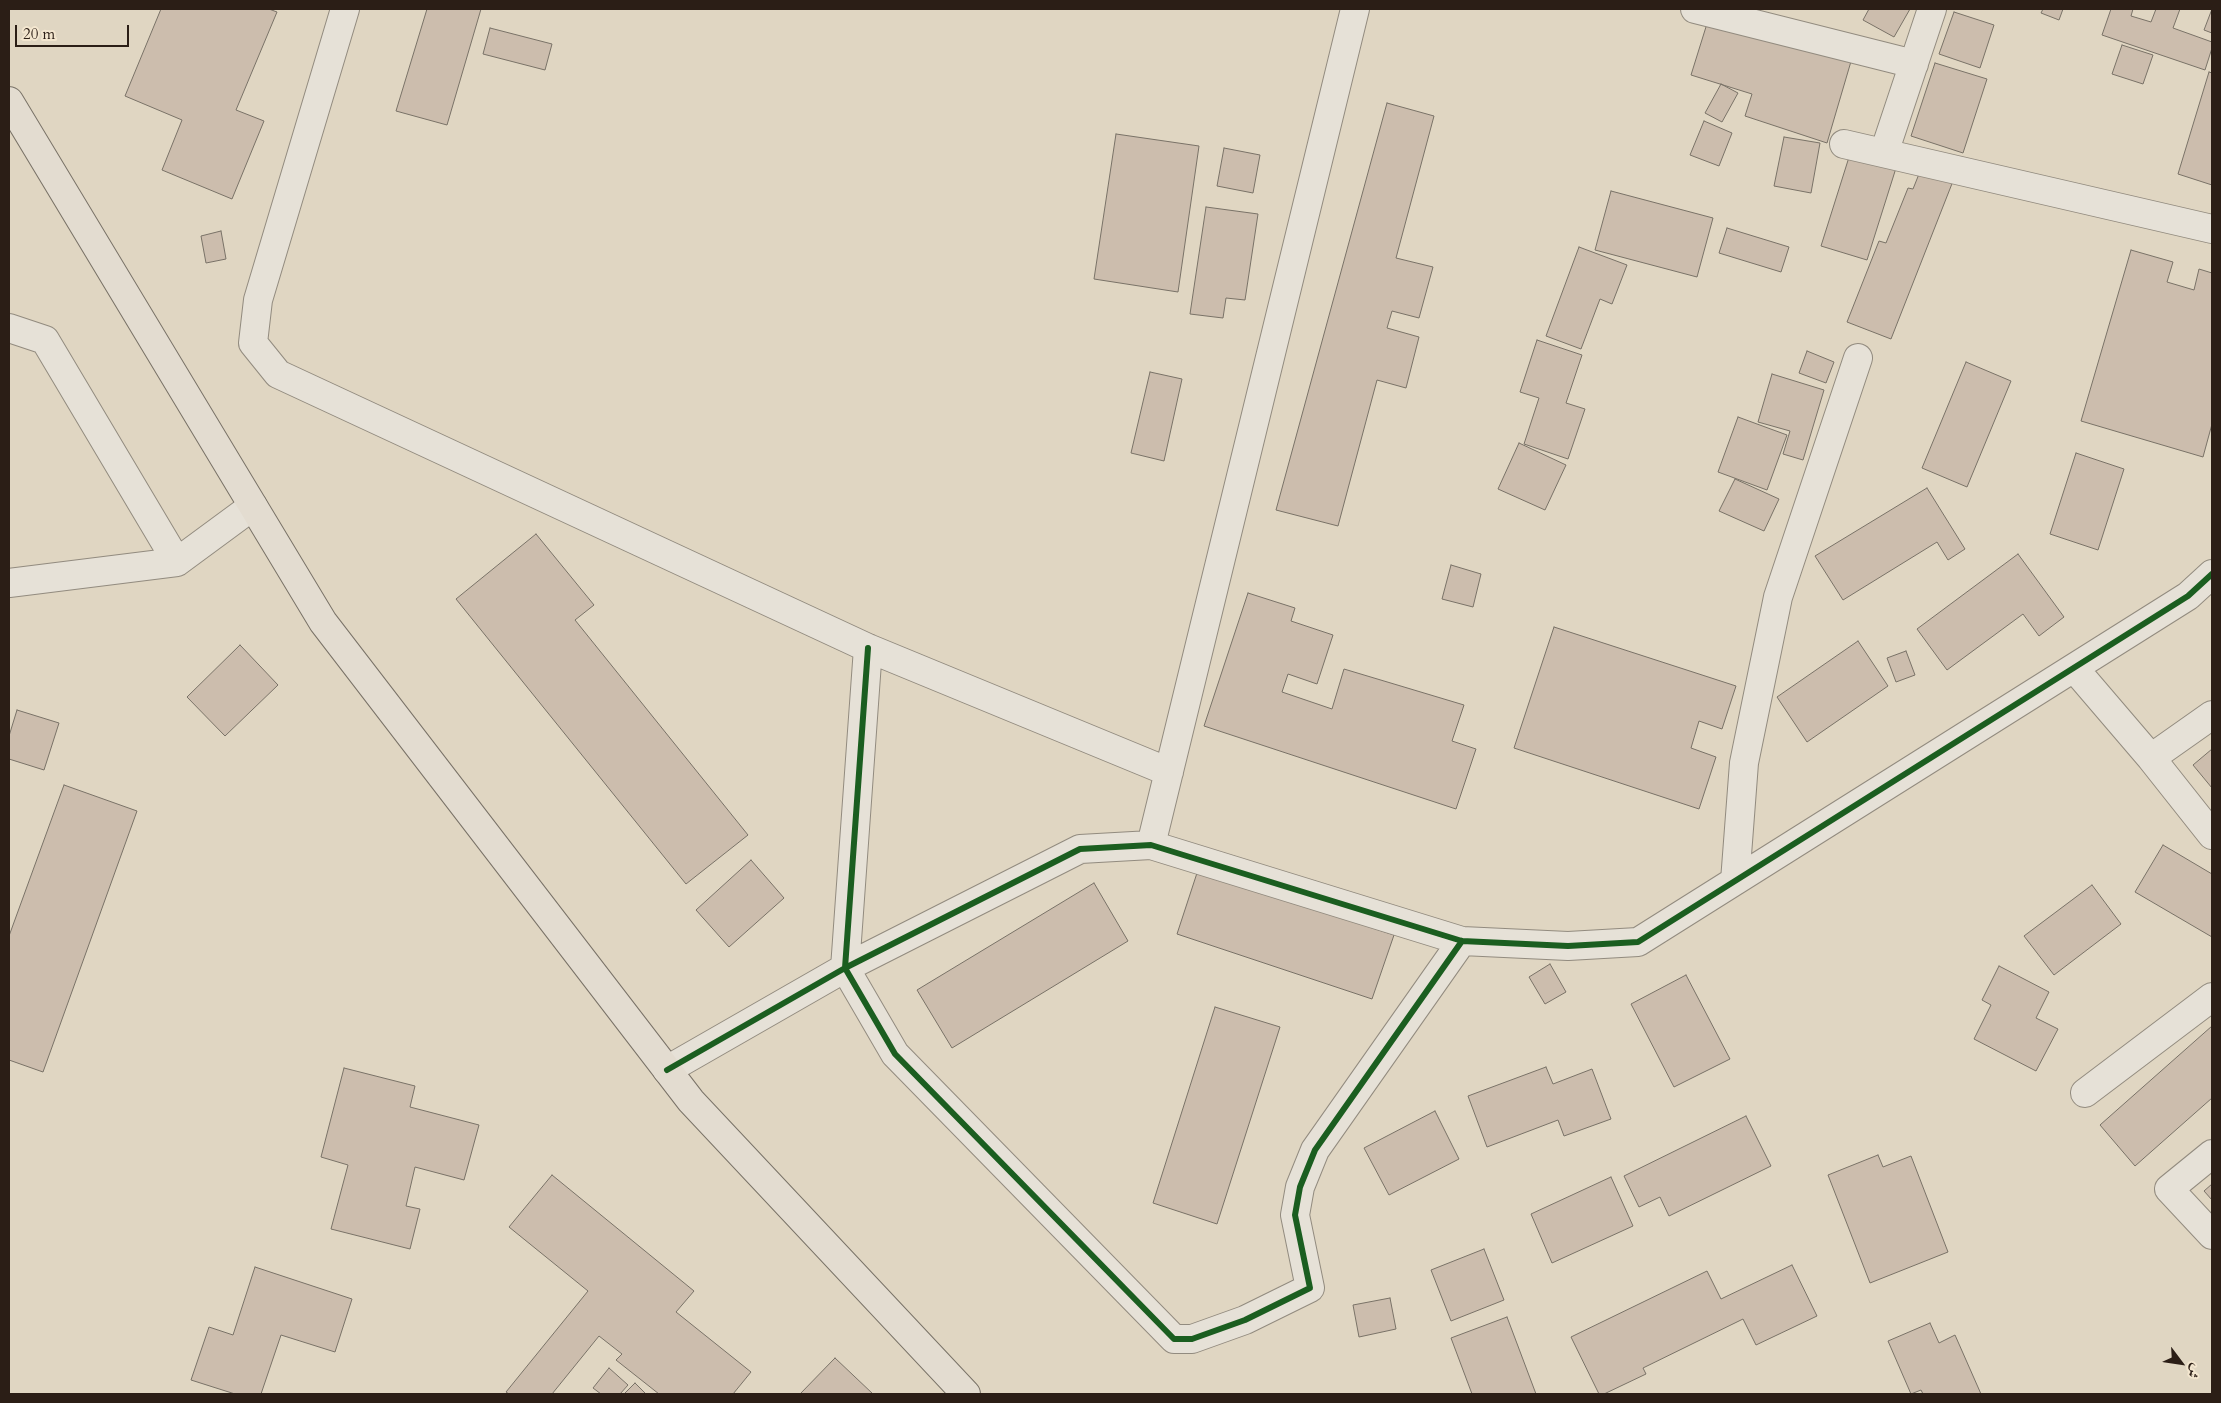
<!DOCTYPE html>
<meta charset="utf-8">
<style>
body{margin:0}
#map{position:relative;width:2221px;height:1403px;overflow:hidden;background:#e0d6c2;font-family:Cardo,Amiri,serif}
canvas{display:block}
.frame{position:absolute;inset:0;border:10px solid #2b1e16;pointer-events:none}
.north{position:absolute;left:2156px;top:1338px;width:50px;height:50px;-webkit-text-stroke:4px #f3e6cf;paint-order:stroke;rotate:121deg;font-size:14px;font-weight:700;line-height:20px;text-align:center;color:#2b1e16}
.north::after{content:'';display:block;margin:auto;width:18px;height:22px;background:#2b1e16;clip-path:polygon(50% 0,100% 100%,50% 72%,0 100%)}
.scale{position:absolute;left:15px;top:25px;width:114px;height:22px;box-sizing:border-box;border:2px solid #2b1e16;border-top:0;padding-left:6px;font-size:15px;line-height:18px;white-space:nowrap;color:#2b1e16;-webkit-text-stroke:4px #f3e6cf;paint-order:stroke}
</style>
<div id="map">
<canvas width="2221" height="1403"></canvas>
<div class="frame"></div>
<div class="north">ش</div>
<div class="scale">20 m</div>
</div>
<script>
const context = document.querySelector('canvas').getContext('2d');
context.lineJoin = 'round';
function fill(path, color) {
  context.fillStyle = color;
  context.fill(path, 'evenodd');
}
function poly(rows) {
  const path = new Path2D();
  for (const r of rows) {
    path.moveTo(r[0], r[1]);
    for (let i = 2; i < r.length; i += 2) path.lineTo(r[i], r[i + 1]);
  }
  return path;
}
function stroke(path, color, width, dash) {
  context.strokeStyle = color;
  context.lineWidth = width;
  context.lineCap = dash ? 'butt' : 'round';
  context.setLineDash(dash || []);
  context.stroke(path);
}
const building = poly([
 [161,9,269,9,277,12,236,110,264,121,232,199,162,170,182,120,125,96,161,9],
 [427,9,481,9,447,125,396,111,427,9],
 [1869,9,1910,9,1894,37,1863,20,1869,9],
 [2043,9,2063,9,2059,20,2041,13,2043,9],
 [2111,9,2133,9,2131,16,2151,22,2156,9,2180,9,2173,28,2212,42,2212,48,2205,70,2102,35,2111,9],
 [2212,9,2212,33,2204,30,2212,9],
 [1954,12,1994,25,1980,68,1939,54,1954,12],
 [1710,14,1852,58,1827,143,1745,116,1752,94,1691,75,1710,14],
 [490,28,552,44,545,70,483,54,490,28],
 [2122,45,2153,55,2143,84,2112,74,2122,45],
 [1935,63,1987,79,1963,153,1911,136,1935,63],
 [2209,72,2212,73,2212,185,2178,174,2209,72],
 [1721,84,1738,93,1722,122,1705,113,1721,84],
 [1387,103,1434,116,1396,258,1433,267,1419,318,1392,311,1387,328,1419,337,1406,388,1377,380,1338,526,1276,510,1387,103],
 [1704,121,1732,133,1719,166,1690,155,1704,121],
 [1116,134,1199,146,1178,292,1094,279,1116,134],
 [1784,137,1820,143,1811,193,1774,186,1784,137],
 [1224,148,1260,155,1253,193,1217,186,1224,148],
 [1850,154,1896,168,1867,260,1821,246,1850,154],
 [1923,164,1955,176,1891,339,1847,322,1879,241,1886,243,1908,188,1913,189,1923,164],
 [1611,191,1713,218,1697,277,1595,250,1611,191],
 [1206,207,1258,214,1245,300,1226,298,1223,318,1190,314,1206,207],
 [1727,228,1789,247,1781,272,1719,253,1727,228],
 [221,231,226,259,206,263,201,236,221,231],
 [1579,247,1627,265,1612,304,1600,299,1581,349,1546,336,1579,247],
 [2131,250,2173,262,2167,282,2194,290,2199,269,2212,273,2212,424,2203,457,2081,421,2131,250],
 [1537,340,1582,355,1566,403,1585,409,1568,459,1524,444,1539,398,1520,392,1537,340],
 [1807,351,1834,362,1826,383,1799,373,1807,351],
 [1966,362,2011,381,1967,487,1922,468,1966,362],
 [1150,372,1182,379,1164,461,1131,453,1150,372],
 [1772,374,1824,390,1803,460,1783,454,1790,431,1758,422,1772,374],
 [1738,417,1787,435,1767,490,1718,472,1738,417],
 [1519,443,1566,465,1545,510,1498,489,1519,443],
 [2076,453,2124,469,2098,550,2050,534,2076,453],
 [1735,479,1779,499,1764,531,1719,511,1735,479],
 [1927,488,1965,549,1948,560,1937,542,1843,600,1815,556,1927,488],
 [536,534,594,605,575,620,748,835,686,884,456,599,536,534],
 [2018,554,2064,617,2039,636,2023,614,1947,670,1917,629,2018,554],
 [1451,565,1481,574,1473,607,1442,599,1451,565],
 [1248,593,1295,608,1291,621,1333,635,1317,684,1288,674,1282,692,1332,709,1344,669,1464,705,1452,741,1476,749,1456,809,1204,726,1248,593],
 [1554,627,1736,686,1722,729,1699,721,1691,748,1716,757,1699,809,1514,748,1554,627],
 [1858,641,1888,686,1807,742,1777,697,1858,641],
 [240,645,278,685,225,736,187,697,240,645],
 [1906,651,1915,675,1896,682,1887,658,1906,651],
 [17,710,59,723,44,770,9,759,9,736,17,710],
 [2212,749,2212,788,2193,765,2212,749],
 [64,785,137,811,43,1072,9,1060,9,936,64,785],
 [2163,845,2212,874,2212,937,2135,892,2163,845],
 [751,860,784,898,729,947,696,910,751,860],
 [1198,870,1394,935,1372,999,1177,934,1198,870],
 [1094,883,1128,941,952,1048,917,990,1094,883],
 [2092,885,2121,924,2054,975,2024,936,2092,885],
 [1550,964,1566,992,1545,1004,1529,977,1550,964],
 [1999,966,2049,992,2036,1018,2058,1029,2036,1071,1974,1039,1991,1005,1982,1000,1999,966],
 [1686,975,1730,1059,1674,1087,1631,1004,1686,975],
 [1215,1007,1280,1027,1217,1224,1153,1203,1215,1007],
 [2212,1026,2212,1098,2135,1166,2100,1125,2212,1026],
 [1546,1067,1553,1084,1592,1069,1611,1119,1564,1136,1558,1120,1487,1147,1468,1096,1546,1067],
 [344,1068,415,1086,410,1107,479,1125,464,1180,415,1167,406,1206,420,1209,410,1249,331,1229,348,1165,321,1157,344,1068],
 [1435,1111,1459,1159,1389,1195,1364,1148,1435,1111],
 [1746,1116,1771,1166,1669,1216,1660,1197,1639,1207,1624,1176,1746,1116],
 [1878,1155,1883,1167,1911,1156,1948,1252,1870,1283,1828,1175,1878,1155],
 [552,1175,694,1291,676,1312,751,1372,733,1394,659,1394,616,1360,622,1354,599,1336,552,1394,509,1394,506,1392,588,1291,509,1227,552,1175],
 [1611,1177,1633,1226,1552,1263,1531,1214,1611,1177],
 [2212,1184,2212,1200,2204,1191,2212,1184],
 [1484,1249,1504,1300,1451,1321,1431,1270,1484,1249],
 [1792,1265,1817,1316,1756,1345,1743,1319,1643,1368,1646,1374,1604,1394,1599,1394,1571,1337,1707,1271,1721,1299,1792,1265],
 [255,1267,352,1299,335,1352,281,1335,261,1394,235,1394,191,1380,209,1327,233,1335,255,1267],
 [1390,1298,1396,1329,1359,1337,1353,1305,1390,1298],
 [1507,1317,1536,1394,1472,1394,1451,1338,1507,1317],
 [1930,1323,1939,1343,1955,1335,1981,1394,1923,1394,1921,1390,1911,1394,1888,1341,1930,1323],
 [835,1358,873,1394,800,1394,835,1358],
 [609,1368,628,1385,620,1394,601,1394,593,1388,609,1368],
 [635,1383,646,1394,624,1394,635,1383]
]);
fill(building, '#ccbdad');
stroke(building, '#797267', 1);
const minor = poly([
 [345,9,258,300,253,343,278,374,868,648,1169,772],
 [1695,9,1914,64],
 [1844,144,2212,229],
 [1884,153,1932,9],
 [9,328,45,340,177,562,253,506],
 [9,583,177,562],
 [868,648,845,968,895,1054,1174,1339,1192,1339,1245,1320,1310,1288,1295,1215,1300,1187,1315,1150,1462,941],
 [2074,668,2151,758,2212,835],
 [2151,758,2212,715],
 [1151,845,1355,9],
 [1735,881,1744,763,1778,597,1858,358],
 [667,1070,845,968,1080,849,1151,845,1462,941,1568,946,1638,942,2188,596,2212,574],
 [2085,1093,2212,997],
 [2212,1154,2169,1189,2212,1235]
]);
const primary = poly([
 [9,101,323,622,691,1101,966,1394]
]);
stroke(minor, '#928b7f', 30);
stroke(primary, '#797267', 30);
stroke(minor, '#e6e1d7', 28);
stroke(primary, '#e3dcd0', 28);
stroke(poly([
 [868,648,845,968,895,1054,1174,1339,1192,1339,1245,1320,1310,1288,1295,1215,1300,1187,1315,1150,1462,941],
 [667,1070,845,968,1080,849,1151,845,1462,941,1568,946,1638,942,2188,596,2212,574]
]), '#1b5e20', 6);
</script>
